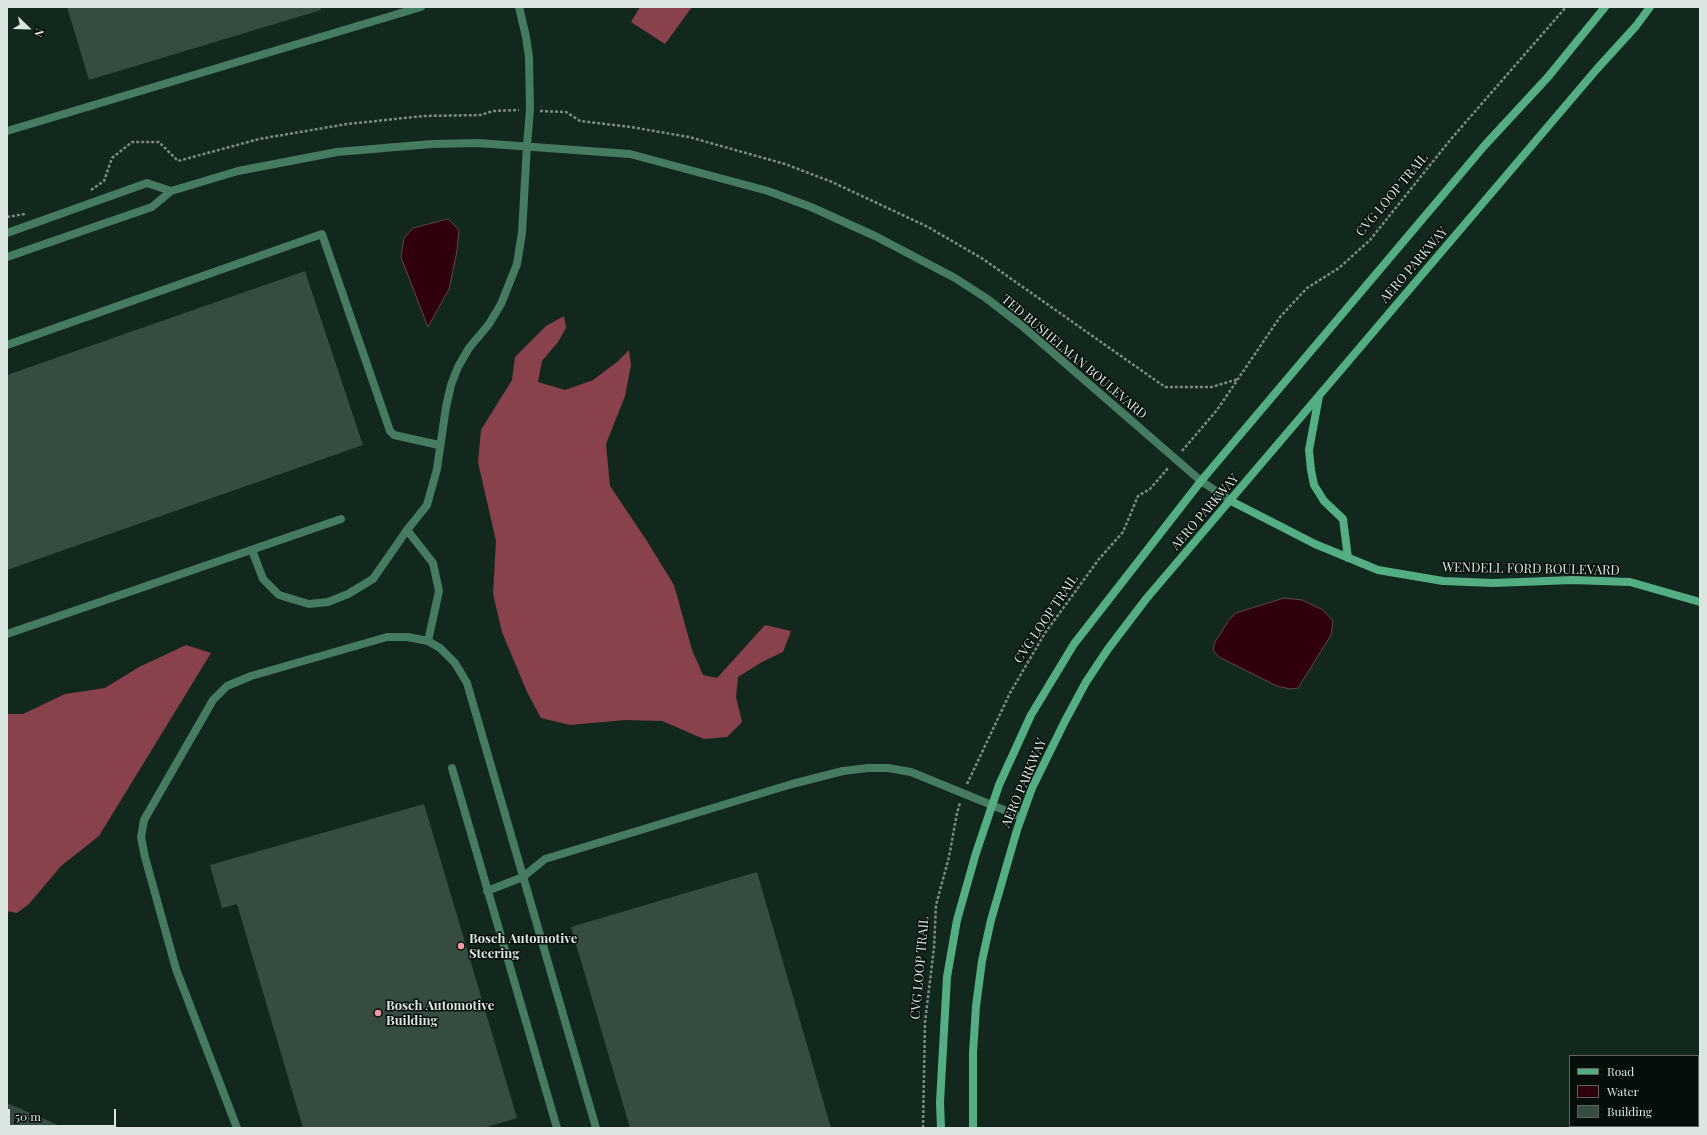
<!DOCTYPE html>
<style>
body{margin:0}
#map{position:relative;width:1707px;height:1135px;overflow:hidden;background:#13281d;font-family:"Playfair Display",serif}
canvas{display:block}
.frame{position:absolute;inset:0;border:8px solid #dae6df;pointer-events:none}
.legend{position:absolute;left:1569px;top:1055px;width:130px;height:72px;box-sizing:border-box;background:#060e0a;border:1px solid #5b645f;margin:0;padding:5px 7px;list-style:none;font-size:12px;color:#dae6df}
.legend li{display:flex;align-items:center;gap:8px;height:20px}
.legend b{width:20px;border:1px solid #5b645f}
.north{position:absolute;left:8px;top:8px;width:40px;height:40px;-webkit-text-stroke:3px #060e0a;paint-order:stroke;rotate:113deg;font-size:11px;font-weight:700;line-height:16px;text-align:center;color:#dae6df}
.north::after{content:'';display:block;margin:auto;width:14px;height:18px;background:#dae6df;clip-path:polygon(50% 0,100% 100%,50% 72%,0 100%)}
.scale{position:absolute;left:8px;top:1109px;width:108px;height:18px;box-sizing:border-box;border:2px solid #dae6df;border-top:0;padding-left:5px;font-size:12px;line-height:14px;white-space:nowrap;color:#dae6df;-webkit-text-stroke:3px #060e0a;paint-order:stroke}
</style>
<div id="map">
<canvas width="1707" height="1135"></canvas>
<div class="frame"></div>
<ul class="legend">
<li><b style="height:5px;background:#54ae84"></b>Road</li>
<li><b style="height:11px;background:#2f000b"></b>Water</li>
<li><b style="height:11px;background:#364c41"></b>Building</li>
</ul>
<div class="north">N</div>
<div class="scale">50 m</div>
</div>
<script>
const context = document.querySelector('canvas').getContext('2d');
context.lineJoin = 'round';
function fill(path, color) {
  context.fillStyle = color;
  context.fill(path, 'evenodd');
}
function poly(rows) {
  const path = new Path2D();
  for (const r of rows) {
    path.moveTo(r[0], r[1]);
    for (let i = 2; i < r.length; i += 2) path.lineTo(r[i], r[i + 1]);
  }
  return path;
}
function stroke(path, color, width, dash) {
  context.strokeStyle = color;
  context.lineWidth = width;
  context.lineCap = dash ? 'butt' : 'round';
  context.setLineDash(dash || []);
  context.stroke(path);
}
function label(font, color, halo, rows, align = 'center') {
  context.font = font + ' "Playfair Display",serif';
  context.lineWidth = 3;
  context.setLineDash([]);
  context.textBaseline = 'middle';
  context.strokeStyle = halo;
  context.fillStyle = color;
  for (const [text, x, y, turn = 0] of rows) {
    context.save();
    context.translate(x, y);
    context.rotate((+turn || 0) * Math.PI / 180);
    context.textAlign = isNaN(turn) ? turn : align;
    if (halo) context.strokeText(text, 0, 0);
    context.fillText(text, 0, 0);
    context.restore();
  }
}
fill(poly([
 [640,7,692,7,665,44,631,22],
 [564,316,566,328,558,342,542,361,538,382,565,390,593,380,617,362,629,350,631,365,625,396,606,444,610,486,645,538,674,585,692,650,703,675,717,678,765,625,791,631,783,652,762,662,738,677,736,697,742,722,727,737,704,739,662,721,625,720,570,725,541,718,527,692,502,632,493,594,496,541,478,462,481,430,512,380,515,357,546,326],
 [186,645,211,653,99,836,61,866,29,904,17,913,7,911,7,714,23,714,65,694,105,688,139,667]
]), '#89414c');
const water = poly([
 [448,219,459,230,457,251,449,289,428,327,401,257,404,238,413,228,448,219],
 [1284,598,1302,600,1323,610,1333,621,1331,635,1298,688,1290,689,1277,686,1219,657,1213,650,1215,642,1229,620,1236,613,1284,598]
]);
fill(water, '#2f000b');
stroke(water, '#62454b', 1);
fill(poly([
 [67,7,320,7,321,10,89,80],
 [305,271,363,445,7,570,7,375],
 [424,804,517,1118,484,1128,303,1128,237,904,222,908,210,865],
 [757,872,831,1128,630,1128,571,927],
 [7,1103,65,1128,7,1128]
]), '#364c41');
stroke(poly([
 [540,111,566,112,580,121,631,127,689,137,785,164,832,182,928,227,983,259,1165,387,1212,387,1238,379],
 [91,190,104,181,112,158,132,142,159,142,178,161,259,139,347,124,424,116,481,115,493,111,519,110],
 [7,217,25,214],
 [1182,451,1217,410,1280,317,1307,288,1339,268,1370,240,1451,139,1566,7],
 [967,784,1010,693,1045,633,1099,559,1123,532,1138,496,1150,489,1169,467],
 [923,1128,925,1022,934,948,936,905,949,857,957,813,960,803]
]), '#7b8b82', 2.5, [3, 2]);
stroke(poly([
 [519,7,526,37,529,57,530,110,527,145],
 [7,131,421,7],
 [7,345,322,234,390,431,394,435,439,445],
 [252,550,263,579,279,595,309,604,328,602,348,594,373,579,407,530,433,563,439,591,428,641],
 [7,634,341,519],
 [452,768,557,1128],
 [487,891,523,877,545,859,792,784,843,771,868,768,888,768,911,772,1021,817],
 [237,1128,176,969,145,857,141,837,144,820,213,700,227,686,251,676,387,637,408,637,428,641,440,648,455,663,467,683,596,1128]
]), '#457b61', 8);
stroke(poly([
 [7,233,147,183,171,191],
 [7,257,152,207,171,191,238,171,337,152,432,144,478,143,630,154,768,191,811,207,875,236,955,278,986,298,1021,325,1201,481,1231,501],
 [407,530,427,505,437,469,446,407,451,385,458,367,469,348,489,324,501,304,517,264,522,233,527,145]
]), '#457b61', 8);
stroke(poly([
 [1319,396,1309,450,1311,470,1314,485,1324,501,1343,519,1348,558],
 [1231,501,1315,544,1378,570,1443,581,1493,583,1573,580,1630,582,1700,602],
 [941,1128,940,1102,947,977,957,920,976,853,999,785,1031,715,1074,644,1201,481,1485,145,1548,77,1605,7],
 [973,1128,973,1053,976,1006,982,961,991,920,1017,830,1032,788,1065,721,1086,682,1108,649,1146,599,1596,70,1636,26,1650,7]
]), '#54ae84', 8);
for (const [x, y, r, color] of [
 [461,946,4,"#f49aa5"],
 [378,1013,4,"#f49aa5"]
]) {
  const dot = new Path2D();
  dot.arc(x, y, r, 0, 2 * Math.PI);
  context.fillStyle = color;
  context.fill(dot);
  stroke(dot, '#060e0a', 1.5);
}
label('13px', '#dae6df', '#060e0a', [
 ["CVG LOOP TRAIL",1392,195,-50],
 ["AERO PARKWAY",1414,265,-49],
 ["TED BUSHELMAN BOULEVARD",1074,357,40],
 ["AERO PARKWAY",1205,512,-49],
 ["WENDELL FORD BOULEVARD",1531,569,1],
 ["CVG LOOP TRAIL",1046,619,-56],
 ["AERO PARKWAY",1024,783,-67],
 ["CVG LOOP TRAIL",920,968,-85]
]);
label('bold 13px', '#dae6df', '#060e0a', [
 ["Bosch Automotive",469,939],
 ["Steering",469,954],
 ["Bosch Automotive",386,1006],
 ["Building",386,1021]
], 'left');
</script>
